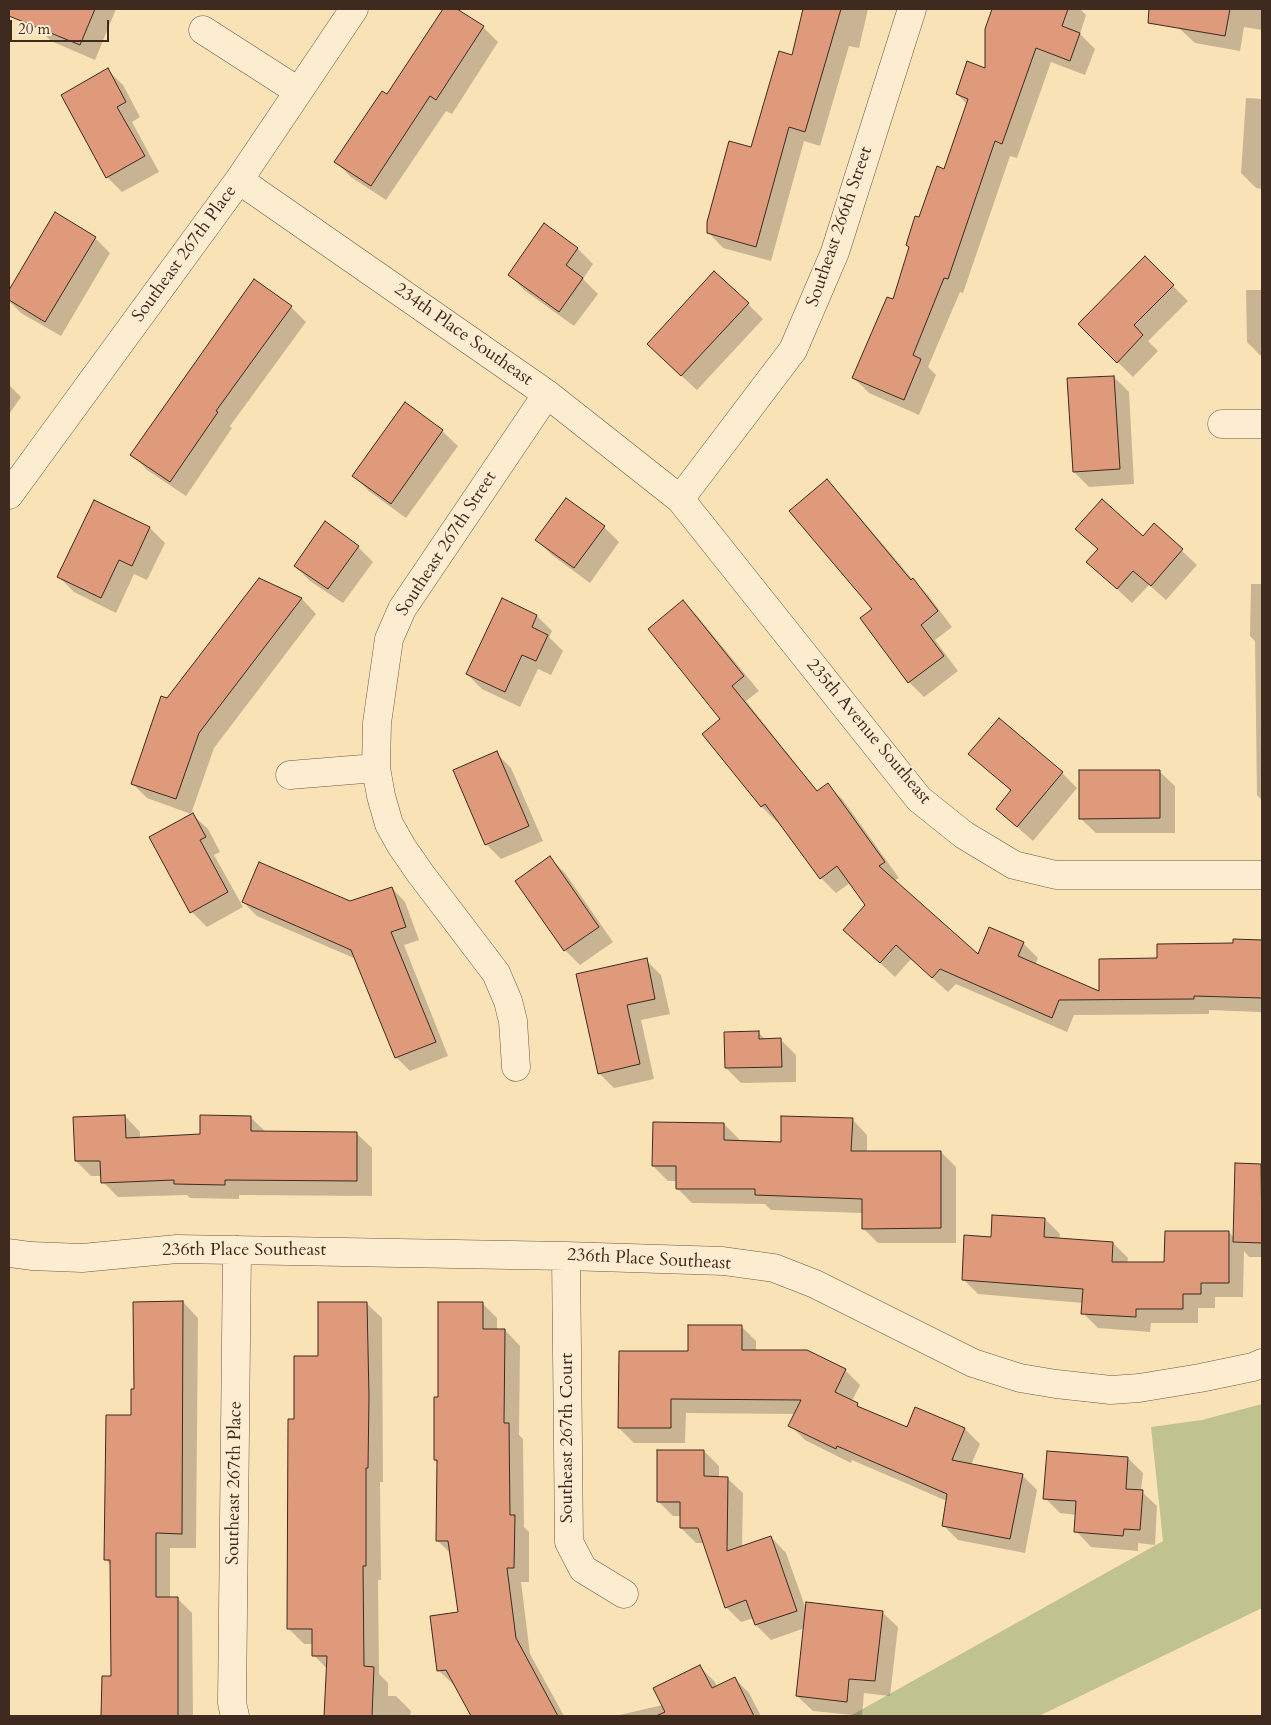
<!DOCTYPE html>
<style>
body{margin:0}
#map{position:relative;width:1271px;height:1725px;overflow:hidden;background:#fae2b7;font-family:Cardo,serif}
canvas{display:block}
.frame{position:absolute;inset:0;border:10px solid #3e2a1f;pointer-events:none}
.scale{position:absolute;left:10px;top:20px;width:99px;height:22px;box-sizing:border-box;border:2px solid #3e2a1f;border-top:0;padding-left:6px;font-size:15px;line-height:18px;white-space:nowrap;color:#3e2a1f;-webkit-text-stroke:4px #fcecd0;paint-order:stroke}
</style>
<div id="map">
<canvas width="1271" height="1725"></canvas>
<div class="frame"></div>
<div class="scale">20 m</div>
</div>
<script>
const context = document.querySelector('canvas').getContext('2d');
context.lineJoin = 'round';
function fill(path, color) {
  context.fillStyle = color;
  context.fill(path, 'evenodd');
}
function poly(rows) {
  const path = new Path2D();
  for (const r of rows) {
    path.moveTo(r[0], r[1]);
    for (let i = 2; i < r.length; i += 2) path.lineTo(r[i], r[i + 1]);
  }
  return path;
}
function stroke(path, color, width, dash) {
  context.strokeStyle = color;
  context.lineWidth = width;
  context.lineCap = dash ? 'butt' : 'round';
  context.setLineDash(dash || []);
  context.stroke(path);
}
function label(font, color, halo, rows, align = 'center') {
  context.font = font + ' Cardo,serif';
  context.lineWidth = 4.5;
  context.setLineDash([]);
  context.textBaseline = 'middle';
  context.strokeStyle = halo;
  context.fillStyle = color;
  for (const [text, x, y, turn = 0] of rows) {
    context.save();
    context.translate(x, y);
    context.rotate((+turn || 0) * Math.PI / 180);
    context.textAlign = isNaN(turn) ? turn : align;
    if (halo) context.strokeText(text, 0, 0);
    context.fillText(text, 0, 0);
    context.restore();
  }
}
fill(poly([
 [1262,1404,1262,1608,1039,1716,850,1716,1163,1541,1151,1427,1202,1420]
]), '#c0c38d');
fill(poly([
 [43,9,116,9,95,60,51,41,36,26],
 [444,9,455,9,483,27,498,42,452,114,446,111,386,200,351,177,336,162,388,96],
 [804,9,868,9,859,48,849,46,820,146,804,141,771,261,723,248,708,232,752,149,793,57],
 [994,9,1080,9,1086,15,1080,34,1095,49,1085,75,1051,62,1017,158,1010,156,963,293,960,292,928,367,936,375,919,415,869,393,854,378,893,301,910,248,907,245,945,170,967,104,957,94,986,69,986,29],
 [1183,9,1262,9,1262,30,1244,27,1240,51,1195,43,1179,28],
 [108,70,123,85,140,117,132,122,159,172,122,192,107,177],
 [1246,98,1262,99,1262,189,1256,188,1241,173],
 [55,214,95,238,110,253,61,336,21,313,9,301,9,292],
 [545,225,578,249,593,264,583,279,598,294,574,326,524,290,509,274],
 [1145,258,1188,301,1148,341,1158,351,1133,377,1079,324],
 [1246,290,1262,290,1262,357,1247,342],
 [748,304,763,319,697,390,663,359],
 [291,307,306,322,230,426,232,428,186,496,147,470,132,454],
 [1114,377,1129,392,1134,484,1089,487,1074,472],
 [9,385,21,397,9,414],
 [405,404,442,431,458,446,406,518,369,491,354,476],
 [827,481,842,496,913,580,928,595,952,627,935,640,958,671,924,697,909,682,873,610],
 [1154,525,1197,565,1166,600,1149,585,1132,603,1088,562,1099,550,1144,537],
 [604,527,619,542,590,583,552,555,537,540],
 [150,528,165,543,147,580,134,574,116,613,74,592,59,577],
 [358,547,373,562,343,603,310,581,295,566],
 [260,579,302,599,316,614,214,748,191,814,147,798,132,783,168,700],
 [1251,584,1262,584,1262,800,1257,795,1255,641,1250,636],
 [683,602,698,617,759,691,746,701,818,792,828,785,843,800,899,878,894,881,978,956,1023,943,1038,958,1035,965,1100,993,1158,960,1234,944,1234,941,1262,941,1262,1014,1260,1012,1209,1010,1209,1014,1074,1015,1067,1032,956,984,948,992,911,959,895,977,845,930,866,905,850,883,836,893,821,878,779,820,777,822,762,807,704,734,722,719],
 [537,616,552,631,549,637,563,651,551,675,538,669,520,707,482,689,467,674],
 [999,720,1062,773,1077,788,1033,841,997,809,1012,792,970,754],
 [496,753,511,768,543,841,501,859,486,844],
 [1159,771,1175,786,1175,833,1096,833,1080,818],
 [192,814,208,829,220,852,214,855,243,907,207,927,192,912],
 [550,858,565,873,613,942,580,965,565,950],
 [392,888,405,902,419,940,404,945,448,1056,410,1071,397,1058,356,959,257,916,243,902,350,903],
 [646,960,661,975,670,1014,641,1020,654,1079,614,1088,599,1073,578,975],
 [758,1032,766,1040,781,1040,796,1055,796,1082,741,1083,726,1068],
 [125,1116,140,1132,140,1138,202,1136,250,1117,266,1132,356,1133,372,1148,372,1196,239,1195,239,1199,190,1198,187,1195,118,1197,103,1182,102,1176,91,1176,76,1161],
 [852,1119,867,1135,867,1152,941,1152,956,1167,956,1243,878,1243,863,1228,863,1213,771,1210,765,1204,692,1203,677,1188,677,1181,668,1181,653,1166,724,1124,739,1139,739,1142,782,1144],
 [1261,1165,1262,1167,1262,1257,1249,1257,1244,1251,1243,1297,1215,1297,1215,1308,1198,1308,1198,1323,1151,1323,1150,1332,1098,1328,1083,1313,1083,1303,978,1294,963,1279,992,1238,1045,1219,1060,1234,1059,1240,1113,1243,1128,1258,1127,1264,1166,1264,1229,1232,1234,1238],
 [183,1302,198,1318,196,1548,170,1548,170,1598,177,1598,192,1613,193,1716,103,1716,103,1677,112,1677,111,1565,105,1559,132,1416,135,1390],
 [366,1303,382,1318,383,1482,380,1482,381,1580,378,1580,379,1674,388,1683,388,1696,396,1696,411,1711,410,1716,325,1716,327,1669,314,1655,314,1644,304,1644,288,1628,295,1420,319,1357],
 [482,1303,497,1318,497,1330,505,1330,520,1346,519,1435,523,1439,524,1527,529,1532,529,1582,521,1582,530,1654,564,1716,473,1716,456,1685,454,1685,438,1670,459,1613,451,1554,437,1540,438,1463,435,1460,439,1398],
 [741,1326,756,1341,756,1351,845,1370,860,1385,852,1401,863,1410,907,1429,916,1408,965,1429,980,1444,971,1465,1022,1475,1037,1490,1025,1553,958,1540,943,1525,947,1501,852,1460,851,1463,805,1440,790,1425,795,1414,686,1413,685,1443,634,1443,619,1428,690,1353],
 [704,1451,719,1466,719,1478,727,1478,743,1493,742,1548,771,1537,786,1553,807,1612,882,1612,898,1627,890,1696,864,1693,862,1716,813,1711,797,1696,805,1628,771,1640,756,1625,754,1618,741,1622,726,1607,704,1543,696,1543,681,1528,681,1516,673,1516,658,1501],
 [1128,1458,1143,1473,1141,1491,1157,1506,1155,1545,1138,1543,1138,1551,1091,1547,1076,1531,1077,1515,1060,1513,1045,1498],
 [700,1667,715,1682,717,1687,734,1678,749,1693,761,1716,615,1716,663,1705]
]), '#0003');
const building = poly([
 [9,9,95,9,80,45,9,16,9,9],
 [443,9,457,9,484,26,436,100,430,96,371,186,334,162,382,91,387,94,443,9],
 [803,9,841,9,805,132,789,127,756,247,707,233,707,222,729,141,751,147,779,51,792,55,803,9],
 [992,9,1068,9,1062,26,1080,33,1070,61,1036,48,1002,144,995,141,948,279,944,278,913,355,921,359,904,400,852,378,887,297,893,299,909,247,906,245,915,216,919,217,937,166,944,169,968,99,956,94,967,61,985,68,985,29,992,9],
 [1149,9,1230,9,1225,36,1148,23,1149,9],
 [108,68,126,102,117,107,145,156,106,178,61,95,108,68],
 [55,212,96,237,45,322,9,300,9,290,55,212],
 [544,223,578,248,566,265,583,278,559,312,508,275,544,223],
 [1145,256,1174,285,1134,325,1143,335,1117,363,1078,324,1145,256],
 [714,271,749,303,681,376,647,344,714,271],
 [254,279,292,306,216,411,218,412,170,482,130,455,254,279],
 [1114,376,1120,469,1073,472,1067,378,1114,376],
 [405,402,443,430,391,504,352,476,405,402],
 [827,479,911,580,913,578,938,611,921,625,944,656,908,683,860,618,872,609,789,511,827,479],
 [566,498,605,526,574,568,535,540,566,498],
 [1102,499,1143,536,1154,523,1183,549,1151,586,1133,571,1117,589,1086,562,1098,549,1075,529,1102,499],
 [94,500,150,527,132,566,119,560,101,598,57,577,94,500],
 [325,521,359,546,328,589,294,566,325,521],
 [259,578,302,598,199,733,176,799,131,784,161,696,167,698,259,578],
 [502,598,537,615,532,627,548,635,536,661,522,655,505,692,466,674,502,598],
 [683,600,744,676,732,686,817,791,828,783,885,862,879,866,978,954,989,927,1024,942,1018,956,1099,991,1099,959,1157,958,1157,944,1233,943,1233,939,1262,940,1262,998,1194,996,1194,999,1059,1000,1052,1018,940,969,932,978,896,945,880,963,843,930,865,905,837,866,820,879,765,804,761,807,702,734,720,719,648,629,683,600],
 [999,718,1063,772,1017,827,996,809,1011,790,968,754,999,718],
 [497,751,529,826,485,845,453,770,497,751],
 [1079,770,1160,770,1160,818,1079,819,1079,770],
 [193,813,206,837,200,840,228,892,190,913,149,837,193,813],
 [550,856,599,927,564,951,515,881,550,856],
 [259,862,350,901,392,887,406,927,391,932,436,1042,395,1058,351,950,242,902,259,862],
 [647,958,655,999,627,1005,640,1064,598,1074,576,974,647,958],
 [759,1031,759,1039,781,1038,782,1067,725,1068,724,1032,759,1031],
 [125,1115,126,1138,200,1134,200,1115,251,1116,251,1131,357,1132,357,1181,225,1180,225,1185,174,1184,174,1180,101,1183,100,1161,75,1161,73,1117,125,1115],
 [781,1116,853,1118,851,1151,941,1151,941,1228,862,1229,862,1199,755,1195,755,1189,676,1189,676,1166,652,1166,653,1122,724,1123,724,1140,781,1142,781,1116],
 [1235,1163,1261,1164,1262,1243,1233,1242,1235,1163],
 [992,1215,1045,1218,1044,1237,1113,1242,1112,1262,1164,1262,1165,1231,1229,1231,1229,1283,1201,1283,1201,1294,1183,1294,1183,1309,1136,1309,1136,1317,1081,1314,1083,1289,962,1280,964,1235,991,1237,992,1215],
 [183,1301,182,1534,156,1533,156,1597,178,1597,178,1716,101,1716,102,1676,111,1676,110,1560,104,1560,106,1415,131,1415,131,1389,134,1389,133,1302,183,1301],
 [318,1302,367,1302,369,1396,368,1468,366,1468,366,1566,363,1566,364,1666,374,1667,372,1716,324,1716,327,1656,312,1656,312,1629,287,1629,288,1419,294,1419,294,1356,318,1356,318,1302],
 [438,1302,483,1302,483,1329,505,1329,504,1423,509,1423,510,1515,515,1515,514,1568,507,1568,516,1638,558,1716,471,1716,446,1670,437,1671,430,1616,458,1612,448,1541,436,1541,437,1460,434,1460,434,1397,438,1397,438,1302],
 [688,1325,742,1325,742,1350,807,1350,846,1369,835,1392,858,1403,857,1406,907,1427,915,1407,965,1428,952,1460,1023,1474,1010,1539,942,1526,947,1494,837,1446,836,1449,788,1426,801,1400,671,1399,671,1428,618,1428,619,1351,688,1351,688,1325],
 [657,1450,704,1450,704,1476,728,1477,727,1551,771,1536,797,1611,755,1625,746,1600,725,1608,698,1528,680,1528,680,1502,657,1502,657,1450],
 [1047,1451,1128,1457,1126,1489,1143,1490,1140,1530,1124,1529,1123,1536,1074,1532,1076,1501,1043,1499,1047,1451],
 [806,1602,883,1611,875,1681,849,1679,847,1702,796,1696,806,1602],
 [700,1665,712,1688,735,1677,754,1716,656,1716,665,1712,653,1688,700,1665]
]);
fill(building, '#de9a7b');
stroke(building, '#3e2a1f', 1);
const minor = poly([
 [203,30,298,91],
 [239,180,547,394,680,499,919,799,964,835,1014,865,1056,875,1262,875],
 [1222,424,1262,424],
 [9,495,239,180,354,9],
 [680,499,793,350,835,252,912,9],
 [290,775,376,768],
 [516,1067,513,1021,508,1001,496,973,420,873,402,847,389,824,381,796,376,768,377,723,389,639,402,609,547,394],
 [9,1253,31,1256,82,1258,177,1249,566,1256,723,1261,774,1268,815,1284,973,1363,1020,1378,1056,1384,1111,1390,1139,1388,1200,1378,1253,1367,1262,1363],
 [566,1256,569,1542,583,1569,624,1594],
 [235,1716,232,1703,237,1250]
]);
stroke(minor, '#6d5845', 29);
stroke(minor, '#fcecd0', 28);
label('18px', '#3e2a1f', '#fcecd0', [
 ["Southeast 266th Street",840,227,-71],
 ["Southeast 267th Place",185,254,-54],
 ["234th Place Southeast",463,335,35],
 ["Southeast 267th Street",447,544,-57],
 ["235th Avenue Southeast",868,732,50],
 ["236th Place Southeast",244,1251],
 ["236th Place Southeast",649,1260,3],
 ["Southeast 267th Court",568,1438,-90],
 ["Southeast 267th Place",235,1483,-89]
]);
</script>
